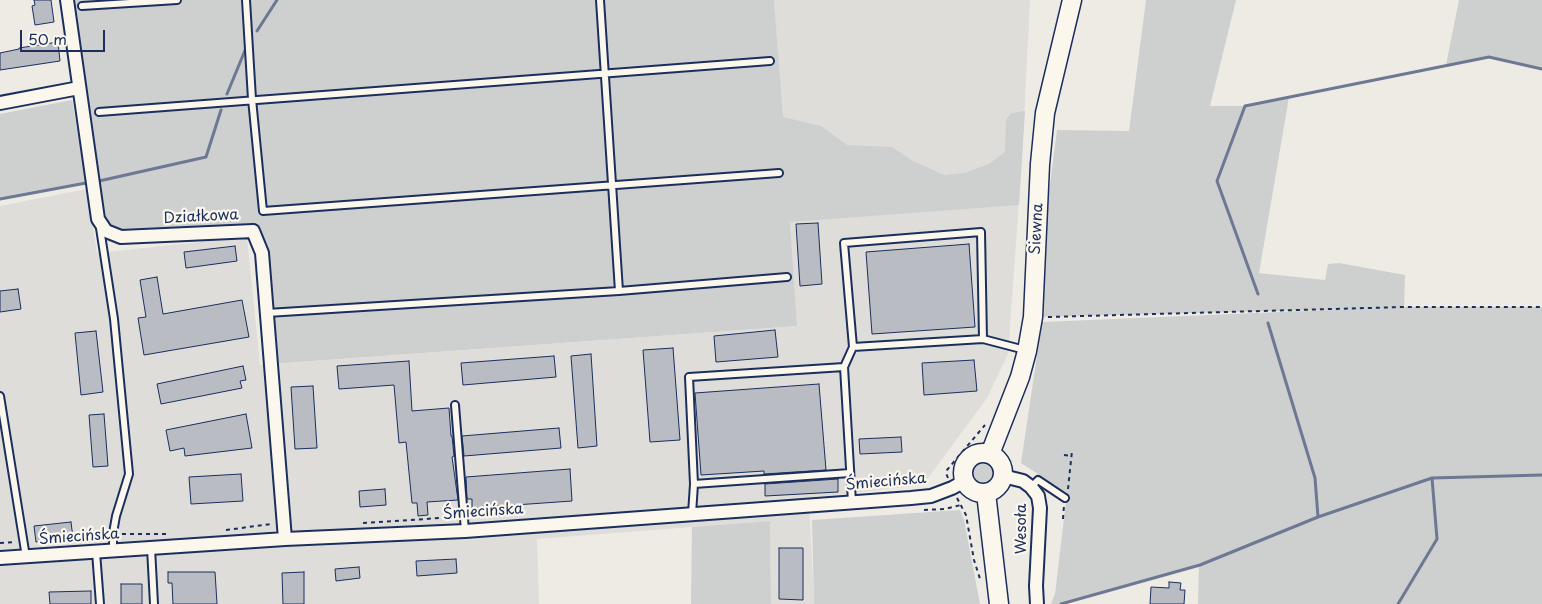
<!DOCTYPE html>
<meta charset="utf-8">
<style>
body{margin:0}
#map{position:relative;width:1542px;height:604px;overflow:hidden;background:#eeebe4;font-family:"Playpen Sans",sans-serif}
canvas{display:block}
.scale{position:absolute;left:20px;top:30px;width:85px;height:22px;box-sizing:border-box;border:2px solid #1b2f5e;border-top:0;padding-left:6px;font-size:15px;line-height:18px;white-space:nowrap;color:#1b2f5e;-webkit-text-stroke:4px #fbf7ec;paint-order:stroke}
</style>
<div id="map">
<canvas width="1542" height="604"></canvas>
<div class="scale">50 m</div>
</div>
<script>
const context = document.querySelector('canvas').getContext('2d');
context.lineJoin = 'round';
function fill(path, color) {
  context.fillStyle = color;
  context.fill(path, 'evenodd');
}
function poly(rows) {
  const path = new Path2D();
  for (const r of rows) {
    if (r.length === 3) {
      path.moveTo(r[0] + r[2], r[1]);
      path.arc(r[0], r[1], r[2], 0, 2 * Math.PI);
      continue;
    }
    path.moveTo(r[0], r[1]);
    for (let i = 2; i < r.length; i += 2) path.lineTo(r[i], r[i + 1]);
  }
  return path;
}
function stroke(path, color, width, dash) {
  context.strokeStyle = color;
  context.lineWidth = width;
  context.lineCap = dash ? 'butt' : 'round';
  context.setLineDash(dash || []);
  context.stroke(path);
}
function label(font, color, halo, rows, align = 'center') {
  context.font = font + ' "Playpen Sans",sans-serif';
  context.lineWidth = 4.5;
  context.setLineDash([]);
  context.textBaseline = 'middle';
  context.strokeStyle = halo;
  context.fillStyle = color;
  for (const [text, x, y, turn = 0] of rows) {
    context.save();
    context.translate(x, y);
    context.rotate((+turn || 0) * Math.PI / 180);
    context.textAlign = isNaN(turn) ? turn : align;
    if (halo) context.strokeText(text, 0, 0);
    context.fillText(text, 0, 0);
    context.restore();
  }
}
fill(poly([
 [774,0,1030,0,1022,158,1008,354,987,398,923,485,809,498,814,604,771,604,770,521,537,539,539,604,0,604,0,206,87,189,97,253,247,237,260,365,797,326]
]), '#deddda');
fill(poly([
 [67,0,774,0,783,117,821,126,847,145,892,147,913,161,944,175,964,173,989,164,1005,152,1006,120,1011,113,1025,111,1019,205,790,222,797,326,271,364,267,313,253,231,106,231],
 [1146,0,1236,0,1210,106,1245,106,1289,97,1259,273,1325,280,1328,264,1339,263,1405,275,1404,307,1542,307,1542,604,1198,604,1199,565,1061,604,1051,604,1055,594,1067,493,1021,463,1042,322,1351,309,1033,317,1057,130,1129,131],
 [1459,0,1542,0,1542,69,1489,57,1446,65],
 [72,100,86,183,0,199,0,114],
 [982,473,11],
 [960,510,964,520,980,604,814,604,812,520],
 [770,521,771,604,691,604,692,527]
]), '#cecfcf');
stroke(poly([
 [257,31,277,0],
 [227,94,246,48],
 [99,181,206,157,221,110],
 [0,199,86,183],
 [1258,294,1217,181,1245,106,1489,57,1542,69],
 [1318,517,1432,478,1542,475],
 [1061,604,1200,565,1318,517,1315,478,1268,323],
 [1398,604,1437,539,1432,478]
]), '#6d7892', 3);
const building = poly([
 [34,0,51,0,54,22,35,25,32,6,35,5,34,0],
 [58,42,60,61,0,70,0,53,19,49,19,48,58,42],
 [818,223,822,284,800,286,796,224,818,223],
 [969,244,975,327,872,334,866,252,969,244],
 [235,246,237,261,186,268,184,252,235,246],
 [157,277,163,314,242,300,249,337,144,355,138,318,146,317,140,280,157,277],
 [18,289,21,309,0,312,0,291,18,289],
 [775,330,778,357,716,362,714,336,775,330],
 [96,331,103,392,81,395,75,333,96,331],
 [673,348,680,440,650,442,643,350,673,348],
 [591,354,597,446,578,448,571,356,591,354],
 [554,356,556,377,463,385,461,363,554,356],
 [974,360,977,391,924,395,922,363,974,360],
 [409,361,412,411,449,408,451,436,452,436,454,456,452,457,458,500,427,502,428,515,418,516,417,503,412,503,406,442,399,443,394,385,339,389,337,366,409,361],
 [243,366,246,380,240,381,242,388,161,404,157,384,243,366],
 [819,384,826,470,764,474,764,471,701,475,695,393,819,384],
 [313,386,317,448,295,449,291,387,313,386],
 [104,414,108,466,93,467,89,415,104,414],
 [246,414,252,448,185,456,184,448,170,451,166,430,246,414],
 [559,428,561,448,464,456,462,436,559,428],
 [901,437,902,452,860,454,859,439,901,437],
 [570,469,572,501,472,508,472,499,467,499,466,477,570,469],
 [241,474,243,501,191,504,189,477,241,474],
 [838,479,838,492,765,496,765,484,838,479],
 [385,489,386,505,360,507,359,491,385,489],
 [71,522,73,538,36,542,34,526,71,522],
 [779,548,803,548,803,600,779,599,779,548],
 [456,559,457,573,417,576,416,561,456,559],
 [359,567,360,578,336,581,335,569,359,567],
 [168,572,215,572,217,604,173,604,172,583,168,583,168,572],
 [304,572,304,604,283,604,282,573,304,572],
 [1169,582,1181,583,1180,590,1185,590,1184,604,1150,604,1151,587,1169,588,1169,582],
 [121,584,142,584,142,604,121,604,121,584],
 [91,591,91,604,50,604,49,592,91,591]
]);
fill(building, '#b9bcc3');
stroke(building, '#1b2f5e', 1);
const lane = poly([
 [246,0,252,99,263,211,779,173],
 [82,6,177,0],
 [99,112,770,61],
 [100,228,114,319,129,474,116,516,113,533,113,551],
 [619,291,787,277],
 [267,313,619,291,600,0],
 [983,339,1025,350],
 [844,367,689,377,694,484,850,473],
 [0,396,26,557],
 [455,405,465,531],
 [1031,487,1038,480,1065,498],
 [852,502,844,367,853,347,983,339,981,232,844,243,853,347],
 [692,514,694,484],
 [151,548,154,604],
 [96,552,100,604]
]);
const street = poly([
 [67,0,98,219,106,231,121,237,253,231,262,253,285,539],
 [0,103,79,88],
 [1003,476,1023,481,1031,487,1038,496,1040,508,1036,586,1037,604],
 [0,558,285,539,465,531,911,498,931,496,952,488,965,481]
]);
const secondary = poly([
 [983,473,20],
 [990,454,1020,377,1027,351,1033,317,1040,164,1045,113,1072,0],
 [986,493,999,604]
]);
stroke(lane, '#1b2f5e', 10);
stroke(street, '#1b2f5e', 16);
stroke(secondary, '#1b2f5e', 21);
stroke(poly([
 [1048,317,1403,307,1542,307],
 [1064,455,1071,456],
 [948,478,946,473,947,470,985,425],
 [1068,489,1072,451],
 [957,498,966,515,974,560,981,582],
 [924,510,945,509,961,505],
 [473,517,506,515],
 [1063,519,1064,505],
 [363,523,456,517],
 [226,530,271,524],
 [122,534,167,534],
 [72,541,104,535],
 [0,543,16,542]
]), '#1b2f5e', 2, [4, 4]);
stroke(lane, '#fbf7ec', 6);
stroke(street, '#fbf7ec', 12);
stroke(secondary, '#fbf7ec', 18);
label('15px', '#1b2f5e', '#fbf7ec', [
 ["Działkowa",201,217,-3],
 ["Siewna",1037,229,-87],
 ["Śmiecińska",886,482,-5],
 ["Śmiecińska",483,512,-4],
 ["Wesoła",1022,529,-90],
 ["Śmiecińska",79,537,-4]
]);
</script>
